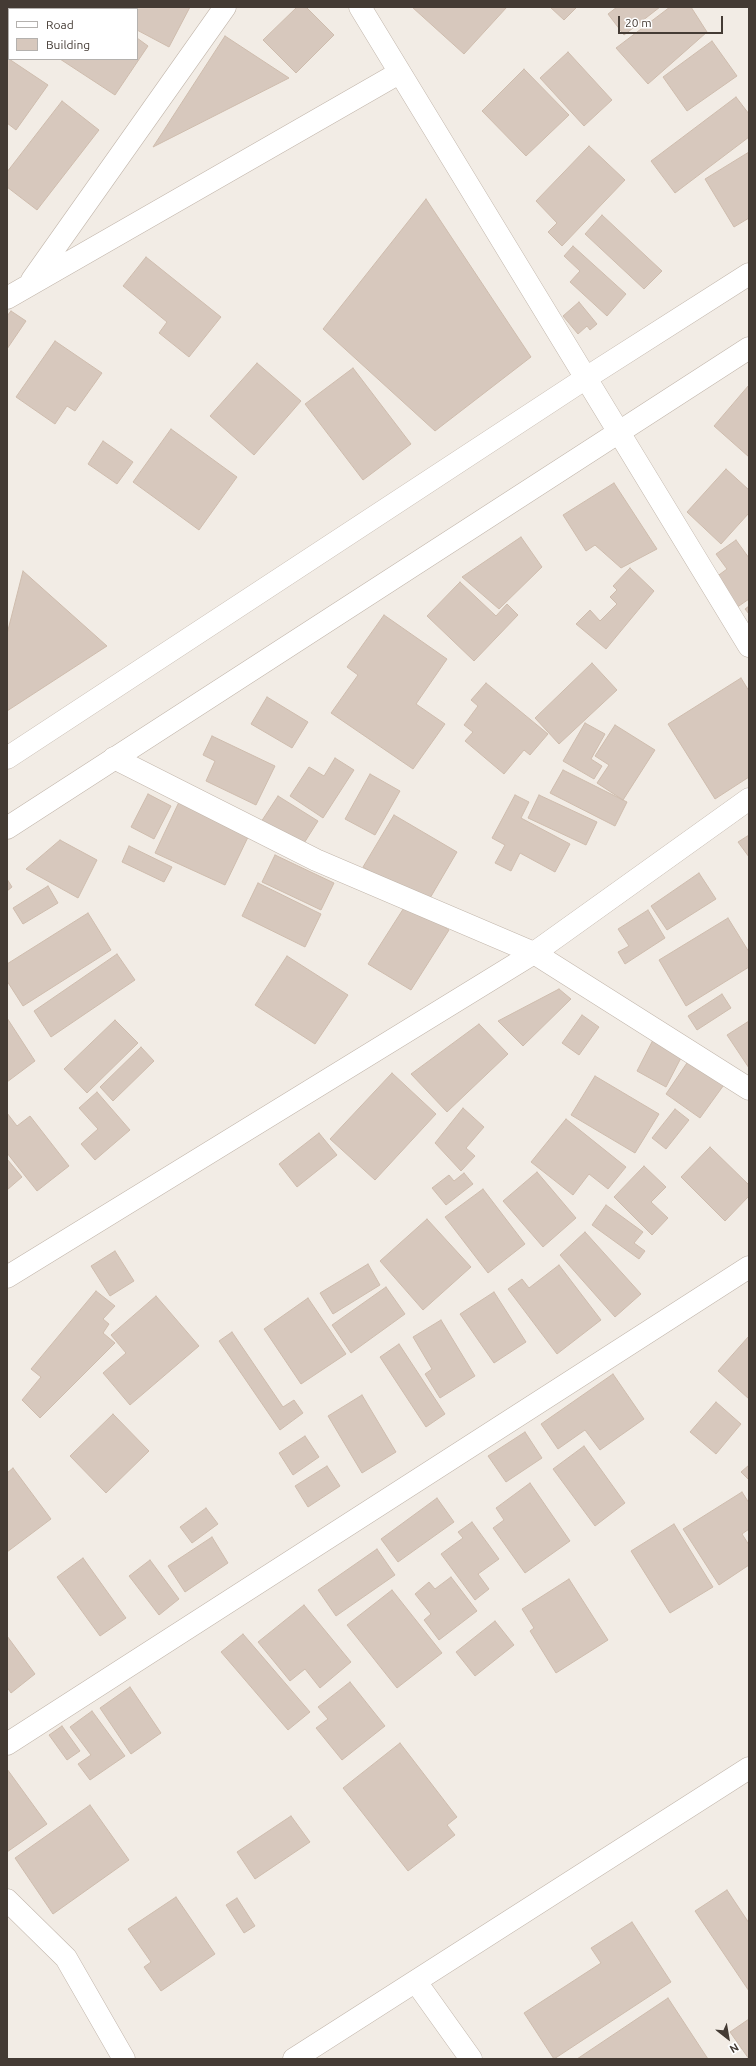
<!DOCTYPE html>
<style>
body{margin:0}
#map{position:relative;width:756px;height:2066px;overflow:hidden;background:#f2ece5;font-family:Ubuntu,sans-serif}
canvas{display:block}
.frame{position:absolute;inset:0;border:8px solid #443b34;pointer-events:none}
.legend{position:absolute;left:8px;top:8px;width:130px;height:52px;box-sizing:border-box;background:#fff;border:1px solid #b4b1ae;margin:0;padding:5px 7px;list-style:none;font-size:12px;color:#443b34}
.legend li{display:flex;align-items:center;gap:8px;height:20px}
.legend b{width:20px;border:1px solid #b4b1ae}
.north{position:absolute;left:708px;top:2018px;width:40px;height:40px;-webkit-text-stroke:3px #fff;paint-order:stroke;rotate:149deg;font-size:11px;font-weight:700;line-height:16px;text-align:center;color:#443b34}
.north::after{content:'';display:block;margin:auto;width:14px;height:18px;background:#443b34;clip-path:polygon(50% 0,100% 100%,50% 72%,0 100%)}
.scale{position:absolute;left:618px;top:16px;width:105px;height:18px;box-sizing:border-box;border:2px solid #443b34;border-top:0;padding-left:5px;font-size:12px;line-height:14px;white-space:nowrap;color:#443b34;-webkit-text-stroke:3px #fff;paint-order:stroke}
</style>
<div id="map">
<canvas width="756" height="2066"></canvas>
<div class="frame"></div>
<ul class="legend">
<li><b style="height:5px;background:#fff"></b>Road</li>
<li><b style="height:11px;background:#d7c8bd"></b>Building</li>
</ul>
<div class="north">N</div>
<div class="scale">20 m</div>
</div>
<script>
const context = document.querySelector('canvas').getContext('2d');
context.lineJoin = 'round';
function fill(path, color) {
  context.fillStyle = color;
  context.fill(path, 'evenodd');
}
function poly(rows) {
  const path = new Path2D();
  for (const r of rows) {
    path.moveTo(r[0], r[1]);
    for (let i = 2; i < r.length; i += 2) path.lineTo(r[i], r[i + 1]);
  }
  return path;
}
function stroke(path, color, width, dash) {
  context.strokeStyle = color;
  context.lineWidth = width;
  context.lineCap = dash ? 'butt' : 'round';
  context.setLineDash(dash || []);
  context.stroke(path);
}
const building = poly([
 [37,7,90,7,93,9,36,9,37,7],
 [115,7,190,7,169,47,137,30,137,9,114,9,115,7],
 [297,7,306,7,334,35,296,73,263,40,297,7],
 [412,7,507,7,464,54,412,7],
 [550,7,577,7,564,20,550,7],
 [617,7,660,7,624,35,608,14,617,7],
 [670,7,691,7,707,32,648,84,616,48,670,7],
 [225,36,289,78,153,147,225,36],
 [137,38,148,46,115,95,60,59,137,59,137,38],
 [712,41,737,76,687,111,663,77,712,41],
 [568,52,612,100,584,126,540,78,568,52],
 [7,56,9,59,48,85,16,130,7,123,7,56],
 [524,69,569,115,526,156,482,111,524,69],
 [736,97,749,114,749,137,675,193,651,161,736,97],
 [62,101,99,130,37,210,7,187,7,172,62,101],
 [589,146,625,180,562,246,548,232,557,223,536,201,589,146],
 [749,152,749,218,734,227,705,179,749,152],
 [426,199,531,357,435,431,323,329,426,199],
 [602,215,662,271,644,289,585,234,602,215],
 [573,246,626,294,607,316,570,282,580,271,564,256,573,246],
 [146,257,221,317,189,357,159,333,167,322,123,286,146,257],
 [579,302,597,324,590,330,587,326,578,334,563,316,579,302],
 [11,311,26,321,7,349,7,316,11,311],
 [55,341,102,373,75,411,67,406,55,424,16,397,55,341],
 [257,363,301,401,254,455,210,416,257,363],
 [353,368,411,444,363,480,305,404,353,368],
 [749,385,749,457,714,426,749,385],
 [171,429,237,477,199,530,133,482,171,429],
 [103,441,133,462,117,484,88,464,103,441],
 [726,469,749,490,749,513,721,544,687,512,726,469],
 [614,483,657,549,621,568,595,545,586,551,563,515,614,483],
 [521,537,542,567,499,609,462,577,521,537],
 [736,540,749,558,749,599,733,610,712,580,727,569,716,554,736,540],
 [630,568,654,591,606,649,576,624,590,610,600,621,617,604,610,597,617,590,613,586,630,568],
 [23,571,107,646,7,711,7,634,23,571],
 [460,582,496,616,507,604,518,615,474,661,427,616,460,582],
 [749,606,749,614,745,609,749,606],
 [384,615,447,659,416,704,445,724,413,769,331,713,358,675,347,667,384,615],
 [592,663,617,690,559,744,535,718,592,663],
 [741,678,749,691,749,777,715,799,668,724,741,678],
 [486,683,548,734,530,755,524,750,504,774,465,741,473,732,464,725,478,706,471,700,486,683],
 [267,697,308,722,292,748,251,724,267,697],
 [585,723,605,734,591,759,602,766,594,779,563,761,585,723],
 [615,725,655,750,623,800,597,783,609,765,595,756,615,725],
 [212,736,275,766,256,805,206,781,215,761,203,755,212,736],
 [335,758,354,770,323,818,290,796,309,767,324,776,335,758],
 [563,770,627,802,615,826,550,793,563,770],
 [370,774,400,791,375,835,345,819,370,774],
 [148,794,171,806,154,839,131,827,148,794],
 [515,795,529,802,521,818,570,844,555,872,520,853,511,871,495,863,505,845,492,838,515,795],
 [539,795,597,822,586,845,528,818,539,795],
 [278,796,318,821,301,848,261,822,278,796],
 [179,802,249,835,225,885,155,853,179,802],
 [394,815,457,852,426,905,363,867,394,815],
 [749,835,749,857,738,842,749,835],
 [60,840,97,860,78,898,26,869,60,840],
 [129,846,172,867,164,882,122,862,129,846],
 [275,855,334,883,321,910,262,882,275,855],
 [699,873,716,899,667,930,651,906,699,873],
 [7,879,12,887,7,891,7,879],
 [258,883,321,914,305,947,242,916,258,883],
 [48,886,58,903,23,924,13,908,48,886],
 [407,903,449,930,411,990,368,964,407,903],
 [648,910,665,938,625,964,618,952,629,946,618,929,648,910],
 [88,913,111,950,23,1006,7,981,7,964,88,913],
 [728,918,749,952,749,967,686,1006,659,960,728,918],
 [117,954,135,980,51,1037,34,1011,117,954],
 [287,956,348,995,315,1044,255,1005,287,956],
 [559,989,571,999,523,1046,498,1021,559,989],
 [722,994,731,1008,697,1030,688,1016,722,994],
 [582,1015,599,1027,579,1055,562,1043,582,1015],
 [7,1018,35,1061,7,1082,7,1018],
 [115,1020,138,1043,87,1093,64,1069,115,1020],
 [749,1021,749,1068,727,1035,749,1021],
 [479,1024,508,1054,447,1112,411,1074,479,1024],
 [654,1038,683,1054,666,1087,637,1071,654,1038],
 [141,1047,154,1061,113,1101,100,1087,141,1047],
 [691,1057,726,1082,700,1118,666,1094,691,1057],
 [392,1073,436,1114,375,1180,330,1139,392,1073],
 [595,1076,659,1114,635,1153,571,1115,595,1076],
 [97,1092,130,1130,95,1160,81,1144,98,1129,79,1108,97,1092],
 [463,1108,484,1127,466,1148,475,1156,461,1171,435,1143,463,1108],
 [675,1109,689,1120,666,1149,652,1138,675,1109],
 [7,1113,17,1126,30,1116,69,1166,37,1191,7,1153,7,1113],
 [566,1119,626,1167,608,1189,589,1174,573,1195,531,1162,566,1119],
 [319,1133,337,1155,297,1187,279,1164,319,1133],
 [710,1147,749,1185,749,1196,725,1221,681,1177,710,1147],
 [7,1159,22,1177,7,1190,7,1159],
 [644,1166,666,1187,651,1202,668,1218,652,1235,614,1197,644,1166],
 [537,1172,576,1218,543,1247,503,1201,537,1172],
 [464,1173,473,1184,446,1205,432,1188,449,1175,454,1181,464,1173],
 [483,1189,525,1244,488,1273,445,1217,483,1189],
 [606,1205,643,1232,634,1243,645,1251,639,1259,592,1225,606,1205],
 [427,1219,471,1267,423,1310,380,1261,427,1219],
 [585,1232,641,1294,615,1317,560,1255,585,1232],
 [115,1251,134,1281,110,1296,91,1266,115,1251],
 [368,1264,380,1285,333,1314,320,1293,368,1264],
 [559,1265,601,1320,557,1354,508,1289,522,1279,529,1288,559,1265],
 [386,1287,405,1314,351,1353,332,1325,386,1287],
 [96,1291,115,1306,103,1319,109,1324,103,1333,115,1343,40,1418,22,1400,41,1377,31,1369,96,1291],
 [494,1292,526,1342,494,1363,460,1314,494,1292],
 [156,1296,199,1346,130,1405,103,1373,126,1353,111,1335,156,1296],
 [308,1298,346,1354,301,1384,264,1329,308,1298],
 [441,1320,475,1376,440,1398,425,1374,432,1369,413,1337,441,1320],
 [232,1332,283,1407,294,1400,303,1413,280,1430,219,1341,232,1332],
 [749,1336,749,1399,718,1371,749,1336],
 [399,1344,445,1414,426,1427,380,1357,399,1344],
 [613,1374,644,1419,600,1450,585,1430,558,1449,541,1424,613,1374],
 [362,1395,396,1452,362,1473,328,1416,362,1395],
 [716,1402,741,1424,716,1454,690,1432,716,1402],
 [113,1414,149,1451,106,1493,70,1456,113,1414],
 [525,1432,542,1458,506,1482,488,1456,525,1432],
 [305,1436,319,1457,293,1475,279,1453,305,1436],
 [584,1446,625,1503,595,1526,553,1469,584,1446],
 [749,1465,749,1480,741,1472,749,1465],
 [327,1466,340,1486,308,1507,295,1486,327,1466],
 [13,1468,51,1519,7,1552,7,1473,13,1468],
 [530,1483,570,1541,525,1573,493,1528,504,1520,496,1508,530,1483],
 [742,1492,749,1503,749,1529,742,1534,749,1545,749,1565,719,1585,683,1529,742,1492],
 [437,1498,454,1522,398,1562,381,1539,437,1498],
 [206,1508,218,1524,192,1543,180,1527,206,1508],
 [472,1522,499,1559,478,1574,489,1589,475,1600,441,1554,463,1538,458,1532,472,1522],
 [674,1524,713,1587,670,1613,631,1551,674,1524],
 [212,1537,228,1563,185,1592,168,1566,212,1537],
 [377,1549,395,1575,336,1616,318,1590,377,1549],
 [83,1558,126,1618,100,1636,57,1577,83,1558],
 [150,1560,179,1599,159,1615,129,1576,150,1560],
 [451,1577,477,1611,439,1640,424,1620,431,1614,415,1594,429,1582,435,1589,451,1577],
 [569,1579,608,1640,556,1673,530,1631,534,1628,522,1609,569,1579],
 [392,1590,442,1653,397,1688,347,1625,392,1590],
 [304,1605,351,1662,320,1688,305,1669,290,1681,258,1642,304,1605],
 [495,1621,514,1645,475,1676,456,1652,495,1621],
 [243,1634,310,1712,288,1730,221,1652,243,1634],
 [7,1636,35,1674,11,1693,7,1687,7,1636],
 [350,1682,385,1726,342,1760,316,1728,328,1719,318,1707,350,1682],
 [130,1687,161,1733,131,1754,100,1708,130,1687],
 [92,1711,125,1756,90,1780,78,1764,91,1755,70,1727,92,1711],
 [62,1726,80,1751,67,1760,49,1735,62,1726],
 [400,1743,457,1817,447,1825,455,1835,408,1871,343,1788,400,1743],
 [7,1769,47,1824,7,1852,7,1769],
 [90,1805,129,1860,53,1914,15,1858,90,1805],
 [291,1816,310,1842,255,1879,237,1852,291,1816],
 [727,1890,749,1923,749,1991,695,1911,727,1890],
 [176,1897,215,1954,161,1991,144,1967,151,1962,128,1929,176,1897],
 [237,1898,255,1926,244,1933,226,1905,237,1898],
 [632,1922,671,1982,554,2059,524,2013,601,1963,591,1948,632,1922],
 [668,1998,708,2059,577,2059,668,1998],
 [749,2019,749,2059,730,2032,749,2019]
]);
fill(building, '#d7c8bd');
stroke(building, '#cebcad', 1);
const minor = poly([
 [360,7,749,646],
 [32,280,225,7],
 [7,298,399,73],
 [114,758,316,860,534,953,749,1089],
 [7,1277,534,953,749,799],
 [7,1744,749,1267],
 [7,1900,66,1958,124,2059],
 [416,1982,471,2059],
 [294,2059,749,1768]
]);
const tertiary = poly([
 [7,758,586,378,749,274],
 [7,828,749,348]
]);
stroke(minor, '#c1b5aa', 23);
stroke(tertiary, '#c1b5aa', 23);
stroke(minor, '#fff', 22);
stroke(tertiary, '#fff', 22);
</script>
